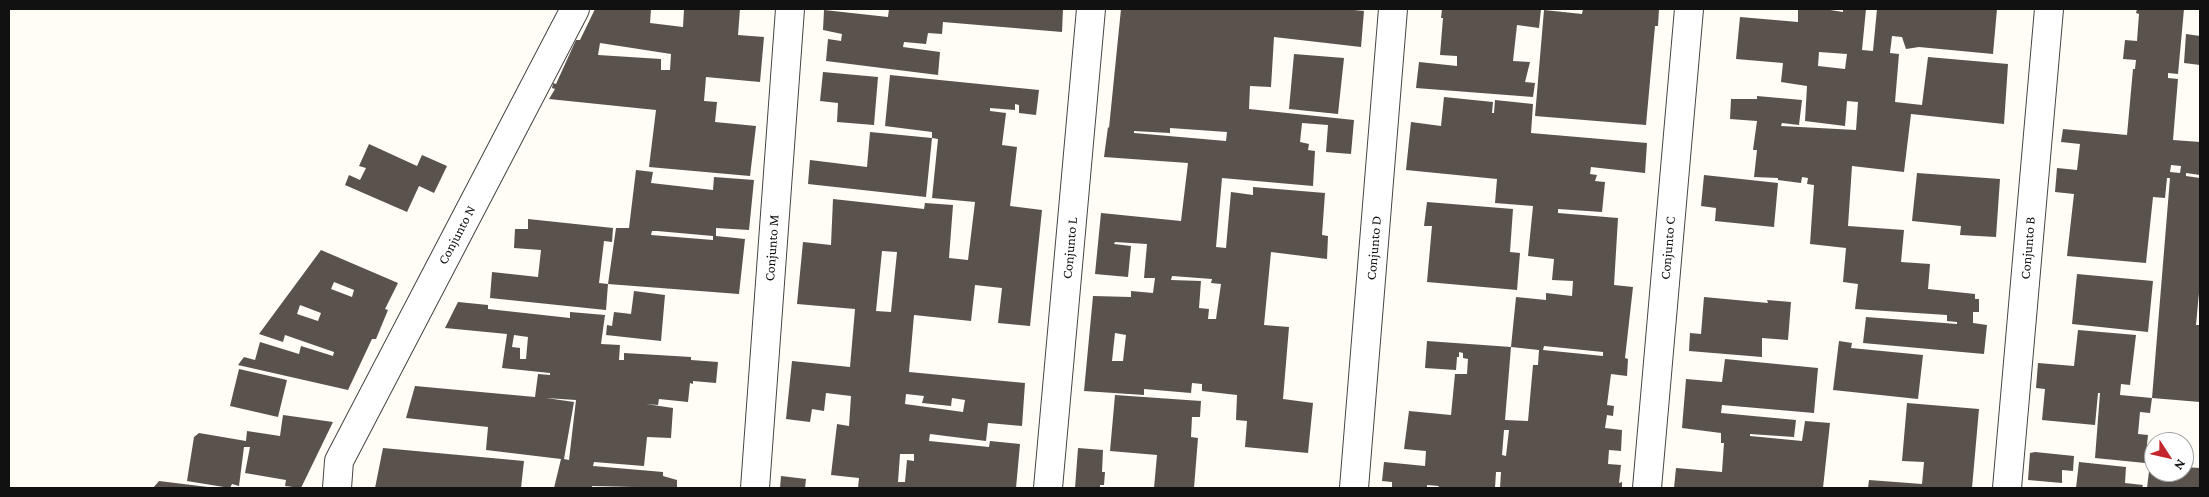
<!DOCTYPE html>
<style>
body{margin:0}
#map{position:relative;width:2209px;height:497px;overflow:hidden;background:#fffdf5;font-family:"Crimson Pro",serif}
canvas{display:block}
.frame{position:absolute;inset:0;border:10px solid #111;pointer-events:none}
.north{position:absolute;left:2144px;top:432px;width:50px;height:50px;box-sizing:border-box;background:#fff;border:1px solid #a0a0a0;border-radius:50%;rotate:125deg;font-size:14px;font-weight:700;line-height:20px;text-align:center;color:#111}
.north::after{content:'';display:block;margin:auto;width:18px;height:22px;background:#c4262e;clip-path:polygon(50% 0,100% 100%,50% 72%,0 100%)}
</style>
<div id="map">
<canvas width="2209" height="497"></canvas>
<div class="frame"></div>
<div class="north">N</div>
</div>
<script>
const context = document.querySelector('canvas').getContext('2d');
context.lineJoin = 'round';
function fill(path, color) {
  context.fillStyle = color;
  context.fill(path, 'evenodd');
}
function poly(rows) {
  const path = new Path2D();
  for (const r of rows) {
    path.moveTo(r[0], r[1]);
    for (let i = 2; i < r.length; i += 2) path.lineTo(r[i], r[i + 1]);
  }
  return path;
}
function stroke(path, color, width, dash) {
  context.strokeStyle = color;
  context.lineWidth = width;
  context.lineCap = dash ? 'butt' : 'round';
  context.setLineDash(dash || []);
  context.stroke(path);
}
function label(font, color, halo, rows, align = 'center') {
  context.font = font + ' "Crimson Pro",serif';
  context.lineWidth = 5;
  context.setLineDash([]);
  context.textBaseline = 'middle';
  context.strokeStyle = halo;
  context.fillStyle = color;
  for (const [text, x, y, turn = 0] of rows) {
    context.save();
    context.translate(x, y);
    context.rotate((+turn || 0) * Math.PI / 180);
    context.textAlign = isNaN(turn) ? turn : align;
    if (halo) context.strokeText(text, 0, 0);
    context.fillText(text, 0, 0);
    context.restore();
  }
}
fill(poly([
 [595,9,651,9,650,23,683,27,684,9,740,9,738,35,764,37,760,82,706,77,704,101,717,102,715,122,756,126,750,176,649,167,656,110,549,99,555,89,552,88,553,83,556,84,576,40,580,40],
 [600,43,671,54,670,70,661,70,661,59,598,55],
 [889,9,1063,9,1062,32,943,22,942,34,928,33,926,44,904,42,903,47,940,52,938,75,826,61,828,39,841,41,842,34,823,30,824,10,888,17],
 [1121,9,1344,9,1364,11,1361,47,1274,37,1271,87,1250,86,1249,109,1354,120,1351,154,1326,152,1328,125,1302,123,1300,142,1309,144,1308,150,1315,151,1313,186,1222,178,1216,247,1226,248,1231,192,1253,195,1253,187,1325,193,1322,235,1328,236,1327,259,1271,252,1264,325,1289,327,1283,399,1313,403,1308,453,1245,447,1247,421,1236,420,1237,395,1202,391,1202,384,1192,383,1191,393,1144,389,1144,395,1084,391,1093,296,1131,297,1131,291,1153,293,1155,278,1144,278,1147,244,1115,242,1114,244,1131,246,1128,277,1095,274,1101,213,1181,221,1188,163,1104,157,1108,127,1109,128],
 [1170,128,1227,132,1226,141,1134,133,1134,131,1170,133],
 [1172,276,1212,279,1211,283,1221,284,1216,319,1208,319,1209,309,1199,308,1201,281,1171,280],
 [1115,333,1126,335,1123,361,1112,361],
 [1442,9,1541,9,1539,28,1517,25,1513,61,1530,62,1525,82,1535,83,1533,97,1416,88,1419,62,1457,66,1457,56,1440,55,1443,18,1441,18],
 [1583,9,1659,9,1658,26,1655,26,1646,125,1535,116,1544,10,1582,14],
 [1798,9,1824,9,1843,12,1843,9,1866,9,1862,50,1873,51,1877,9,1997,9,1993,54,1919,47,1906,49,1902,37,1892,36,1890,53,1899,54,1895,102,1922,105,1928,57,2008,64,2004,124,1911,114,1904,172,1852,166,1848,226,1904,230,1901,262,1930,264,1928,289,1975,294,1975,299,1979,299,1979,312,1973,312,1973,323,1987,325,1984,354,1863,343,1866,317,1957,324,1957,322,1947,321,1947,315,1855,309,1858,284,1843,282,1846,248,1810,244,1814,185,1807,184,1808,178,1802,177,1801,183,1778,180,1778,178,1754,177,1757,150,1753,150,1757,121,1730,119,1731,99,1757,99,1757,96,1802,100,1799,125,1782,123,1781,126,1856,130,1858,102,1847,101,1845,126,1805,121,1807,86,1781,82,1783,63,1736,59,1740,17,1798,22],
 [1819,52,1847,54,1845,69,1818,66],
 [2137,9,2184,9,2178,74,2168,73,2168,78,2178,79,2173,140,2200,142,2200,175,2186,173,2186,176,2200,178,2200,282,2196,325,2200,325,2200,402,2152,398,2170,178,2167,178,2165,198,2153,197,2146,263,2067,256,2074,194,2055,192,2057,168,2077,170,2080,144,2061,142,2063,129,2127,135,2133,69,2142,69,2135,69,2136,60,2123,59,2125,40,2137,41,2139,14,2136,13],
 [2171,165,2181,166,2180,173,2170,172],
 [2186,34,2200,36,2200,65,2184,63],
 [1294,54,1344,58,1338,114,1289,109],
 [823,72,878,77,874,125,837,122,838,103,820,101],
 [890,75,1039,90,1036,115,1019,113,1019,105,1015,104,1015,110,990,108,990,111,1006,113,1002,145,1017,147,1010,206,1042,210,1030,326,998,323,1002,288,975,285,971,321,914,315,909,372,1025,383,1022,426,988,423,986,441,930,434,929,441,989,447,990,441,1020,444,1016,488,858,488,859,478,831,475,837,424,849,426,851,396,826,393,824,411,812,409,810,422,786,419,792,361,850,367,855,309,797,304,803,242,831,245,833,199,924,209,925,203,953,205,949,258,968,260,975,202,932,198,938,139,932,138,932,132,885,126],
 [882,251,897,252,891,312,876,311],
 [906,394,924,396,922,403,951,406,952,398,965,400,963,412,905,404],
 [900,454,914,454,914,461,907,460,905,482,898,482],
 [1444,97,1493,102,1492,113,1494,113,1495,100,1533,104,1531,133,1647,143,1645,173,1591,167,1590,174,1597,175,1595,181,1605,182,1602,212,1558,209,1558,213,1618,218,1614,285,1633,287,1625,358,1628,359,1627,376,1611,374,1607,405,1614,406,1613,416,1607,415,1605,428,1622,430,1621,451,1609,450,1608,464,1621,465,1619,483,1622,482,1622,488,1500,488,1501,472,1496,472,1495,488,1438,488,1439,486,1427,485,1427,488,1392,488,1392,482,1382,481,1384,462,1425,466,1426,451,1404,449,1409,411,1451,415,1455,374,1467,374,1468,359,1463,358,1463,353,1459,352,1459,357,1457,357,1456,370,1425,368,1427,341,1511,347,1516,297,1546,300,1546,293,1572,296,1573,281,1552,280,1554,259,1528,256,1533,206,1495,203,1497,179,1406,170,1411,122,1441,126],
 [1544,346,1603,352,1603,356,1543,350],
 [1511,347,1539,350,1538,365,1533,365,1528,421,1505,420],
 [1504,430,1509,430,1506,456,1502,455],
 [870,132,932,138,926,197,808,184,810,160,867,167],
 [369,144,417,166,422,155,447,166,434,193,419,186,407,212,345,185,349,175,360,180,366,168,359,166],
 [636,170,653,172,651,183,713,190,714,177,754,180,749,230,716,228,716,236,745,239,739,294,608,284,606,310,490,298,492,272,538,277,541,250,514,248,515,229,528,229,528,219,613,228,612,242,604,241,599,283,608,284,616,228,629,228],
 [652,231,657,231,713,236,713,240,651,235],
 [1917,173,2000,179,1996,237,1960,235,1961,226,1912,221],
 [1704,175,1778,183,1774,227,1715,221,1716,208,1701,206],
 [1427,202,1513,209,1510,252,1520,253,1517,290,1427,282,1432,226,1424,226],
 [321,250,398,283,385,309,388,310,376,339,372,339,348,390,238,365,244,357,255,360,260,342,299,354,301,346,333,356,334,352,285,335,283,342,259,334],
 [334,282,354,290,352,297,331,289],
 [300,305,321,313,318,321,297,314],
 [2077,274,2153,281,2148,332,2072,324],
 [634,291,665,295,661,341,606,335,607,325,612,326,614,312,631,314],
 [1704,297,1768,303,1767,300,1791,302,1788,340,1762,338,1762,357,1689,351,1690,333,1701,334],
 [458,302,488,305,488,309,570,318,570,312,605,315,601,344,620,345,619,360,624,360,624,353,691,357,691,360,718,362,716,383,693,381,693,384,690,383,688,402,659,399,658,405,646,404,673,408,671,438,647,437,644,466,594,462,593,466,663,472,663,476,677,480,677,488,592,486,592,488,554,488,561,459,486,450,488,427,406,418,415,386,535,397,538,374,550,375,550,373,502,368,507,334,445,328],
 [514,335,528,337,526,359,520,359,520,348,512,347],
 [546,398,576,400,569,460,564,459,574,402],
 [2078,330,2136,335,2130,385,2121,384,2120,395,2152,398,2150,413,2140,412,2138,434,2148,435,2145,463,2095,458,2100,393,2098,393,2095,425,2042,420,2045,389,2036,388,2038,363,2074,366],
 [1839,341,1852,343,1851,348,1923,355,1918,399,1833,390],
 [1725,359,1818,368,1814,413,1722,405,1721,413,1796,420,1794,437,1750,434,1750,436,1802,441,1805,421,1830,423,1823,488,1674,488,1676,468,1722,472,1724,443,1721,443,1721,433,1682,428,1686,379,1722,382],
 [239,369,287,380,278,417,230,406],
 [1115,395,1201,401,1200,417,1192,417,1191,437,1198,438,1194,488,1154,488,1157,455,1110,451],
 [1907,403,1979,409,1972,488,1868,488,1869,480,1922,484,1924,462,1902,461],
 [283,415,333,422,301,488,285,486,286,480,245,473,250,447,244,447,239,486,232,484,230,488,187,481,194,437,199,433,246,441,247,431,280,436],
 [383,448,524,461,521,488,375,488],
 [1078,448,1103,450,1102,472,1105,472,1104,485,1100,485,1100,488,1075,488],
 [2035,452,2074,456,2073,471,2062,470,2062,483,2028,480,2030,453],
 [2079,462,2126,467,2125,483,2143,485,2142,488,2076,488],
 [2150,463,2154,464,2154,472,2184,472,2184,467,2200,468,2200,488,2147,488],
 [781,476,806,479,805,488,780,488],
 [159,481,208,487,208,488,153,488]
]), '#5a524d');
const minor = poly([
 [337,488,339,461,575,9],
 [755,488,790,9],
 [1048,488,1091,9],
 [1354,488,1393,9],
 [1647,488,1689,9],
 [2007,488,2049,9]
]);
stroke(minor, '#444', 30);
stroke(minor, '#fff', 28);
label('14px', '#111', '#fff', [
 ["Conjunto N",457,235,-62],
 ["Conjunto M",772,248,-86],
 ["Conjunto L",1070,248,-85],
 ["Conjunto D",1374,248,-85],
 ["Conjunto C",1668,248,-85],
 ["Conjunto B",2028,248,-85]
]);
</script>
